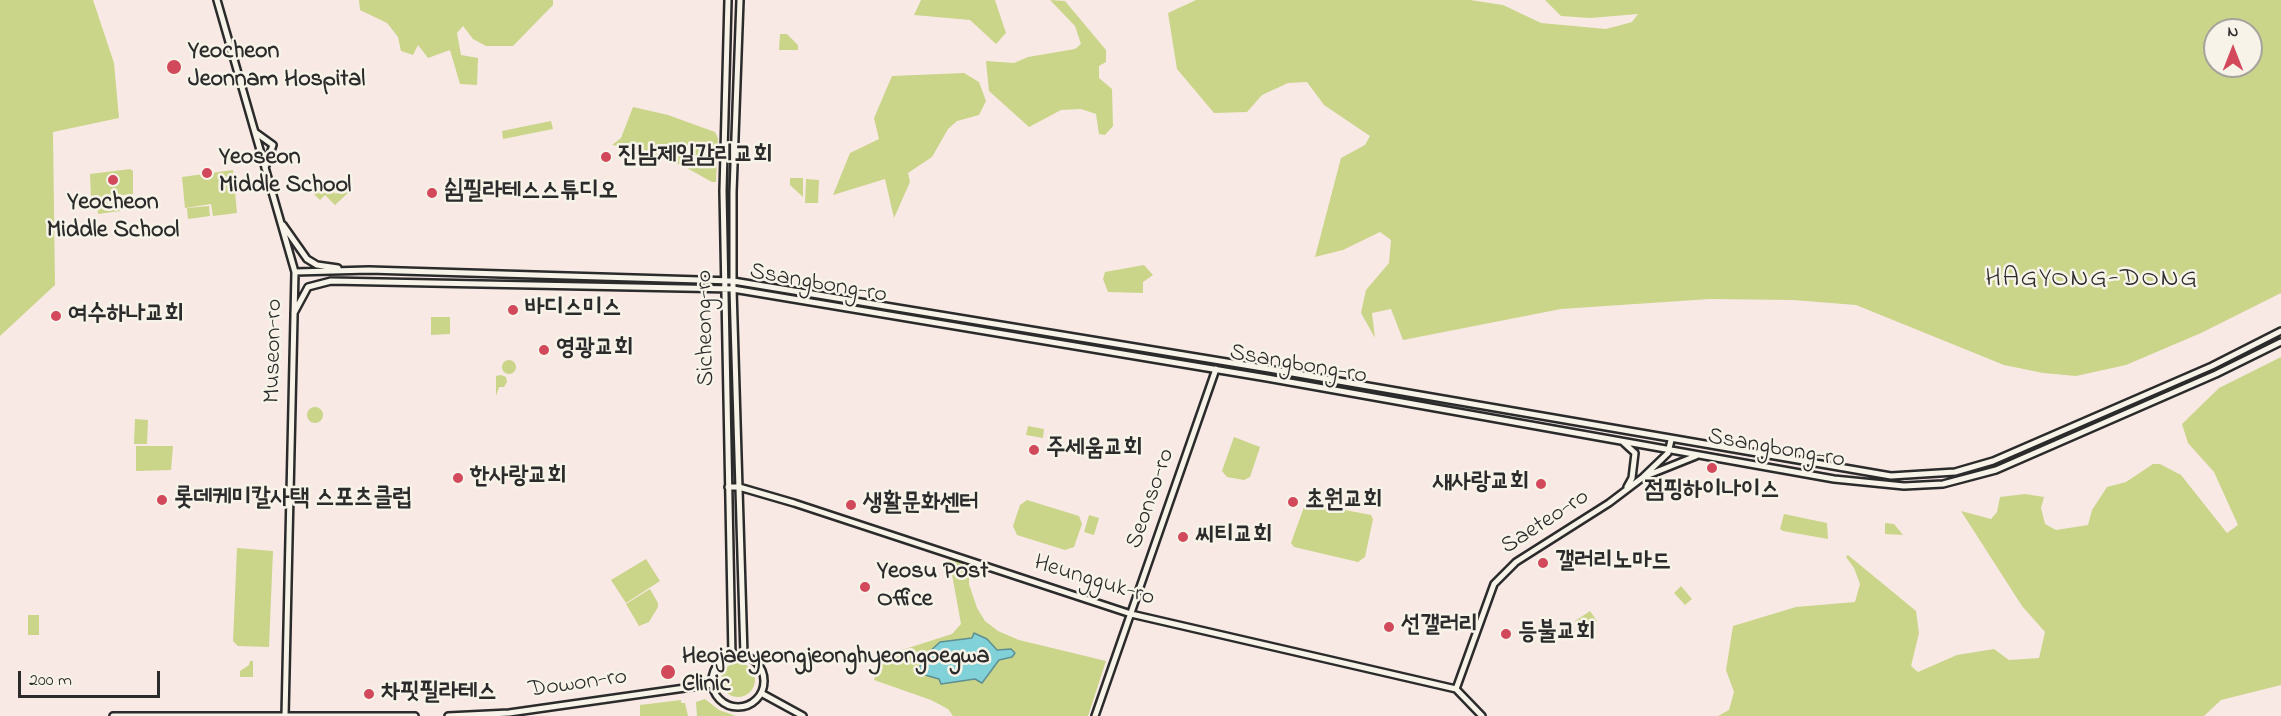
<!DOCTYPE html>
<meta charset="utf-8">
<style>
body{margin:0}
#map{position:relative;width:2281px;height:716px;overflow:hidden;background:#f8e9e5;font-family:"Indie Flower",sans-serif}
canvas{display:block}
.north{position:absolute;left:2203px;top:18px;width:60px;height:60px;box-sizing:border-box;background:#f7f3e8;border:2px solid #a5a39c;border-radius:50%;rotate:0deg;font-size:16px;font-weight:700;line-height:24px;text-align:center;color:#2b2b2b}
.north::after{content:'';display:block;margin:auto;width:21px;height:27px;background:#d1495b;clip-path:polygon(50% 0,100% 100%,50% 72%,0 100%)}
.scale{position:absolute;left:18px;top:671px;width:142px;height:27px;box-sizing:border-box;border:3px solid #2b2b2b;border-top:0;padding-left:8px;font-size:18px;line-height:21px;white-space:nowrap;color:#2b2b2b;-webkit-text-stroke:4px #f7f3e8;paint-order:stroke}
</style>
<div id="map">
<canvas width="2281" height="716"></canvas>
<div class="north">N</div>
<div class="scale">200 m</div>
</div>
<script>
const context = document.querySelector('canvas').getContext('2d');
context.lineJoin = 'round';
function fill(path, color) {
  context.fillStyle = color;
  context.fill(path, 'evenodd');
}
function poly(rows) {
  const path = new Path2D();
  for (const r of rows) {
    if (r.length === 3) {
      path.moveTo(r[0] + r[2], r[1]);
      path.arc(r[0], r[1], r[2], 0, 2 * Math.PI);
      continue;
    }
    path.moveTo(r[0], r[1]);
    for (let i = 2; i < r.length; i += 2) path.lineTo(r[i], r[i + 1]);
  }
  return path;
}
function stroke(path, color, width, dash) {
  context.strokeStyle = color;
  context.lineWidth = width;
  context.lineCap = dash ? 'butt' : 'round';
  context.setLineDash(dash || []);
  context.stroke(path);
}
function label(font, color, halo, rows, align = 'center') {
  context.font = font + ' "Indie Flower","Poor Story",sans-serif';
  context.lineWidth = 5;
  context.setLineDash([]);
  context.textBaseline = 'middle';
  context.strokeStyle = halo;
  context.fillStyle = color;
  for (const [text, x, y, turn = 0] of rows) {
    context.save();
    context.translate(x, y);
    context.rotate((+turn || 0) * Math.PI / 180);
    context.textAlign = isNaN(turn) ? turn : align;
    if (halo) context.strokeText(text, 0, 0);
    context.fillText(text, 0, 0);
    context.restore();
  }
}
fill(poly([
 [0,0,93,0,114,63,119,118,53,132,55,285,0,336],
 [359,0,553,0,553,5,513,46,486,46,473,39,463,26,457,33,461,55,478,58,477,85,460,84,450,50,428,58,418,45,413,55,401,51,398,37,387,23,360,10],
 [921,0,995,0,1006,33,996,44,970,20,914,15],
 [1050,0,1065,1,1106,50,1106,62,1099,66,1099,78,1112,89,1113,126,1105,135,1099,134,1096,114,1081,109,1061,110,1029,127,989,91,986,61,1014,63,1028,57,1075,49,1081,44,1075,26],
 [1196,0,1470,0,1503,5,1541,23,1606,29,1632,22,1638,14,1590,18,1561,16,1545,0,2281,0,2281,293,2201,333,2126,365,2076,376,2043,373,2004,365,1856,305,1793,300,1710,299,1561,309,1403,340,1391,309,1372,313,1375,338,1361,313,1366,290,1389,263,1391,240,1380,232,1343,250,1315,257,1341,158,1365,145,1370,136,1324,105,1307,82,1288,83,1262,95,1247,112,1214,113,1177,69,1168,13],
 [2215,30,2251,30,2251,66,2215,66],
 [780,34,787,34,798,45,798,50,779,50],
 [964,73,979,82,986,101,979,115,957,121,948,129,932,157,908,173,910,182,894,218,885,179,833,195,850,153,879,139,874,118,892,76],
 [633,107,668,115,715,132,718,138,716,182,712,182,685,167,645,150,612,145,621,138],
 [551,121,553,129,503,139,502,131],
 [130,169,133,171,133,194,91,199,90,174],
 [233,170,237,213,213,216,211,204,185,208,182,177],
 [790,178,803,178,803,197,790,185],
 [806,179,819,180,818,203,805,203],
 [324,182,336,194,345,186,350,191,335,205,325,195,320,200,313,193],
 [118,199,120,211,98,214,96,202],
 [209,206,210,216,188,219,187,208],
 [1144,265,1153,275,1143,282,1143,293,1108,292,1103,279,1105,272],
 [431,317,450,317,450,334,431,335],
 [2281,357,2281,685,2221,700,2204,716,1718,716,1729,710,1734,692,1726,670,1733,626,1796,607,1855,602,1860,584,1854,568,1846,557,1848,555,1916,611,1919,633,1911,666,1918,672,1957,655,1994,649,2009,660,2039,658,2045,632,2022,606,1961,511,1991,519,1997,512,2000,497,2025,494,2044,497,2041,508,2045,524,2056,530,2088,525,2092,510,2107,487,2126,482,2153,464,2160,464,2181,475,2227,533,2238,525,2214,472,2188,443,2182,424,2219,388],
 [509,367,7],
 [501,375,506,377,507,382,504,387,499,387,496,396,496,376],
 [315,415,8],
 [135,419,148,420,147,444,134,444],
 [1028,426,1044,429,1043,438,1026,435],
 [1234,437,1260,447,1250,477,1244,480,1227,477,1222,471],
 [136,446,173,446,171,470,136,471],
 [1027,500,1079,516,1082,524,1074,547,1065,550,1017,535,1013,526,1020,505],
 [1309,503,1371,515,1373,519,1365,557,1358,562,1294,547,1291,543,1304,507],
 [1784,514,1827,523,1828,539,1783,531,1780,529],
 [1089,515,1099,518,1094,535,1084,532],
 [1885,523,1894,524,1903,535,1885,534],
 [237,548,273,551,269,647,238,646,233,641],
 [949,558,969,565,969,584,977,608,985,621,998,631,1019,640,1106,661,1088,716,953,716,948,709,931,700,874,680,880,657,952,634,961,624],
 [646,559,660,581,626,603,611,580],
 [1681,586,1692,599,1685,605,1674,593],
 [650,589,658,603,658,607,649,622,639,626,626,604],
 [1590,611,1597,621,1582,631,1575,621],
 [28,615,39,615,39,635,28,635],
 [250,661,253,661,253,677,240,677,240,671,249,665],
 [738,680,17],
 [705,699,719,710,736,716,697,716,696,702],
 [681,700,681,703,685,703,688,716,640,716,640,705]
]), '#cad589');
const water = poly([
 [974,633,987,639,997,650,1011,649,1015,653,1012,657,999,660,982,683,975,679,941,684,939,679,925,675,919,668,926,655,940,642,972,638,974,633]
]);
fill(water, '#80d1d8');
stroke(water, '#5e8f93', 1.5);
const tertiary = poly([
 [217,0,295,272,285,716],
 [728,0,723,191,732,656],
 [740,0,733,192,733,289,744,655],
 [255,132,273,145,265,168],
 [283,225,307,259,317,265,338,268],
 [295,272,369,270,733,281,1269,369,1891,476,1955,472,1993,461,2212,366,2281,331],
 [294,313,308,287,331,281,733,289,1267,378,1834,479,1904,486,1943,484,1996,470,2216,374,2281,342],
 [1624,443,1635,453,1632,478,1627,487],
 [1646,476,1696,456],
 [728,487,739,487,794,503,1131,614,1456,689],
 [738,681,26],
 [761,693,803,716],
 [113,716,415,716],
 [448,716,509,713,713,684],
 [1095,716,1216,369],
 [1482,716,1456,689,1494,584,1516,562,1609,503,1642,478,1668,453,1671,440]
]);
stroke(tertiary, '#2b2b2b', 10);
stroke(tertiary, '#f7f3e8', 5);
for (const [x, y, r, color] of [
 [174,67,8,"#d1495b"],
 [606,157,6,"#d1495b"],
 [207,173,6,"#d1495b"],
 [113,180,6,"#d1495b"],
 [432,193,6,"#d1495b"],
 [513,310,6,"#d1495b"],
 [56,316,6,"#d1495b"],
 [544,350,6,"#d1495b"],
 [1034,450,6,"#d1495b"],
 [1712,468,6,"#d1495b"],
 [458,478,6,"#d1495b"],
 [1541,484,6,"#d1495b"],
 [162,500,6,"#d1495b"],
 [1293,502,6,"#d1495b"],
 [851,505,6,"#d1495b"],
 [1183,537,6,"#d1495b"],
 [1543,563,6,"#d1495b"],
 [865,587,6,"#d1495b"],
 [1389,627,6,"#d1495b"],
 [1506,634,6,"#d1495b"],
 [668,672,8,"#d1495b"],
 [369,694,6,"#d1495b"]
]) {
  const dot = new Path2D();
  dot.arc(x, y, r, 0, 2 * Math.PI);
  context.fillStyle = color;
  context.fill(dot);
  stroke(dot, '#f7f3e8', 2);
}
label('bold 24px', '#2b2b2b', '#f7f3e8', [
 ["Yeocheon",188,53],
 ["Jeonnam Hospital",188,81],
 ["진남제일감리교회",618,157],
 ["Yeoseon",219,159],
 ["Middle School",219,187],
 ["쉼필라테스스튜디오",444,193],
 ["Yeocheon",113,204,"center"],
 ["Middle School",113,232,"center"],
 ["바디스미스",525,310],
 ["여수하나교회",68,316],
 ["영광교회",556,350],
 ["주세움교회",1046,450],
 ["한사랑교회",470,478],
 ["새사랑교회",1529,484,"right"],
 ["점핑하이나이스",1712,492,"center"],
 ["롯데케미칼사택 스포츠클럽",174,500],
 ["초원교회",1305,502],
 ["생활문화센터",863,505],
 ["씨티교회",1195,537],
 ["갤러리노마드",1555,563],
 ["Yeosu Post",877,573],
 ["Office",877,601],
 ["선갤러리",1401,627],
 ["등불교회",1518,634],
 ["Heojaeyeongjeonghyeongoegwa",682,658],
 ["Clinic",682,686],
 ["차핏필라테스",381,694]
], 'left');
label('24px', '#2b2b2b', '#f7f3e8', [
 ["Ssangbong-ro",818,285,10],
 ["Sicheong-ro",707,328,-91],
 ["Museon-ro",275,351,-89],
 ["Ssangbong-ro",1298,366,10],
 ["Ssangbong-ro",1776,450,10],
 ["Seonso-ro",1152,499,-71],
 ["Saeteo-ro",1546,523,-33],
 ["Heungguk-ro",1094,582,17],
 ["Dowon-ro",578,685,-8]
]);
context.letterSpacing = '1.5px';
label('27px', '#2b2b2b', '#f7f3e8', [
 ["HAGYONG-DONG",2092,281]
]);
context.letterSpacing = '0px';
</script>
